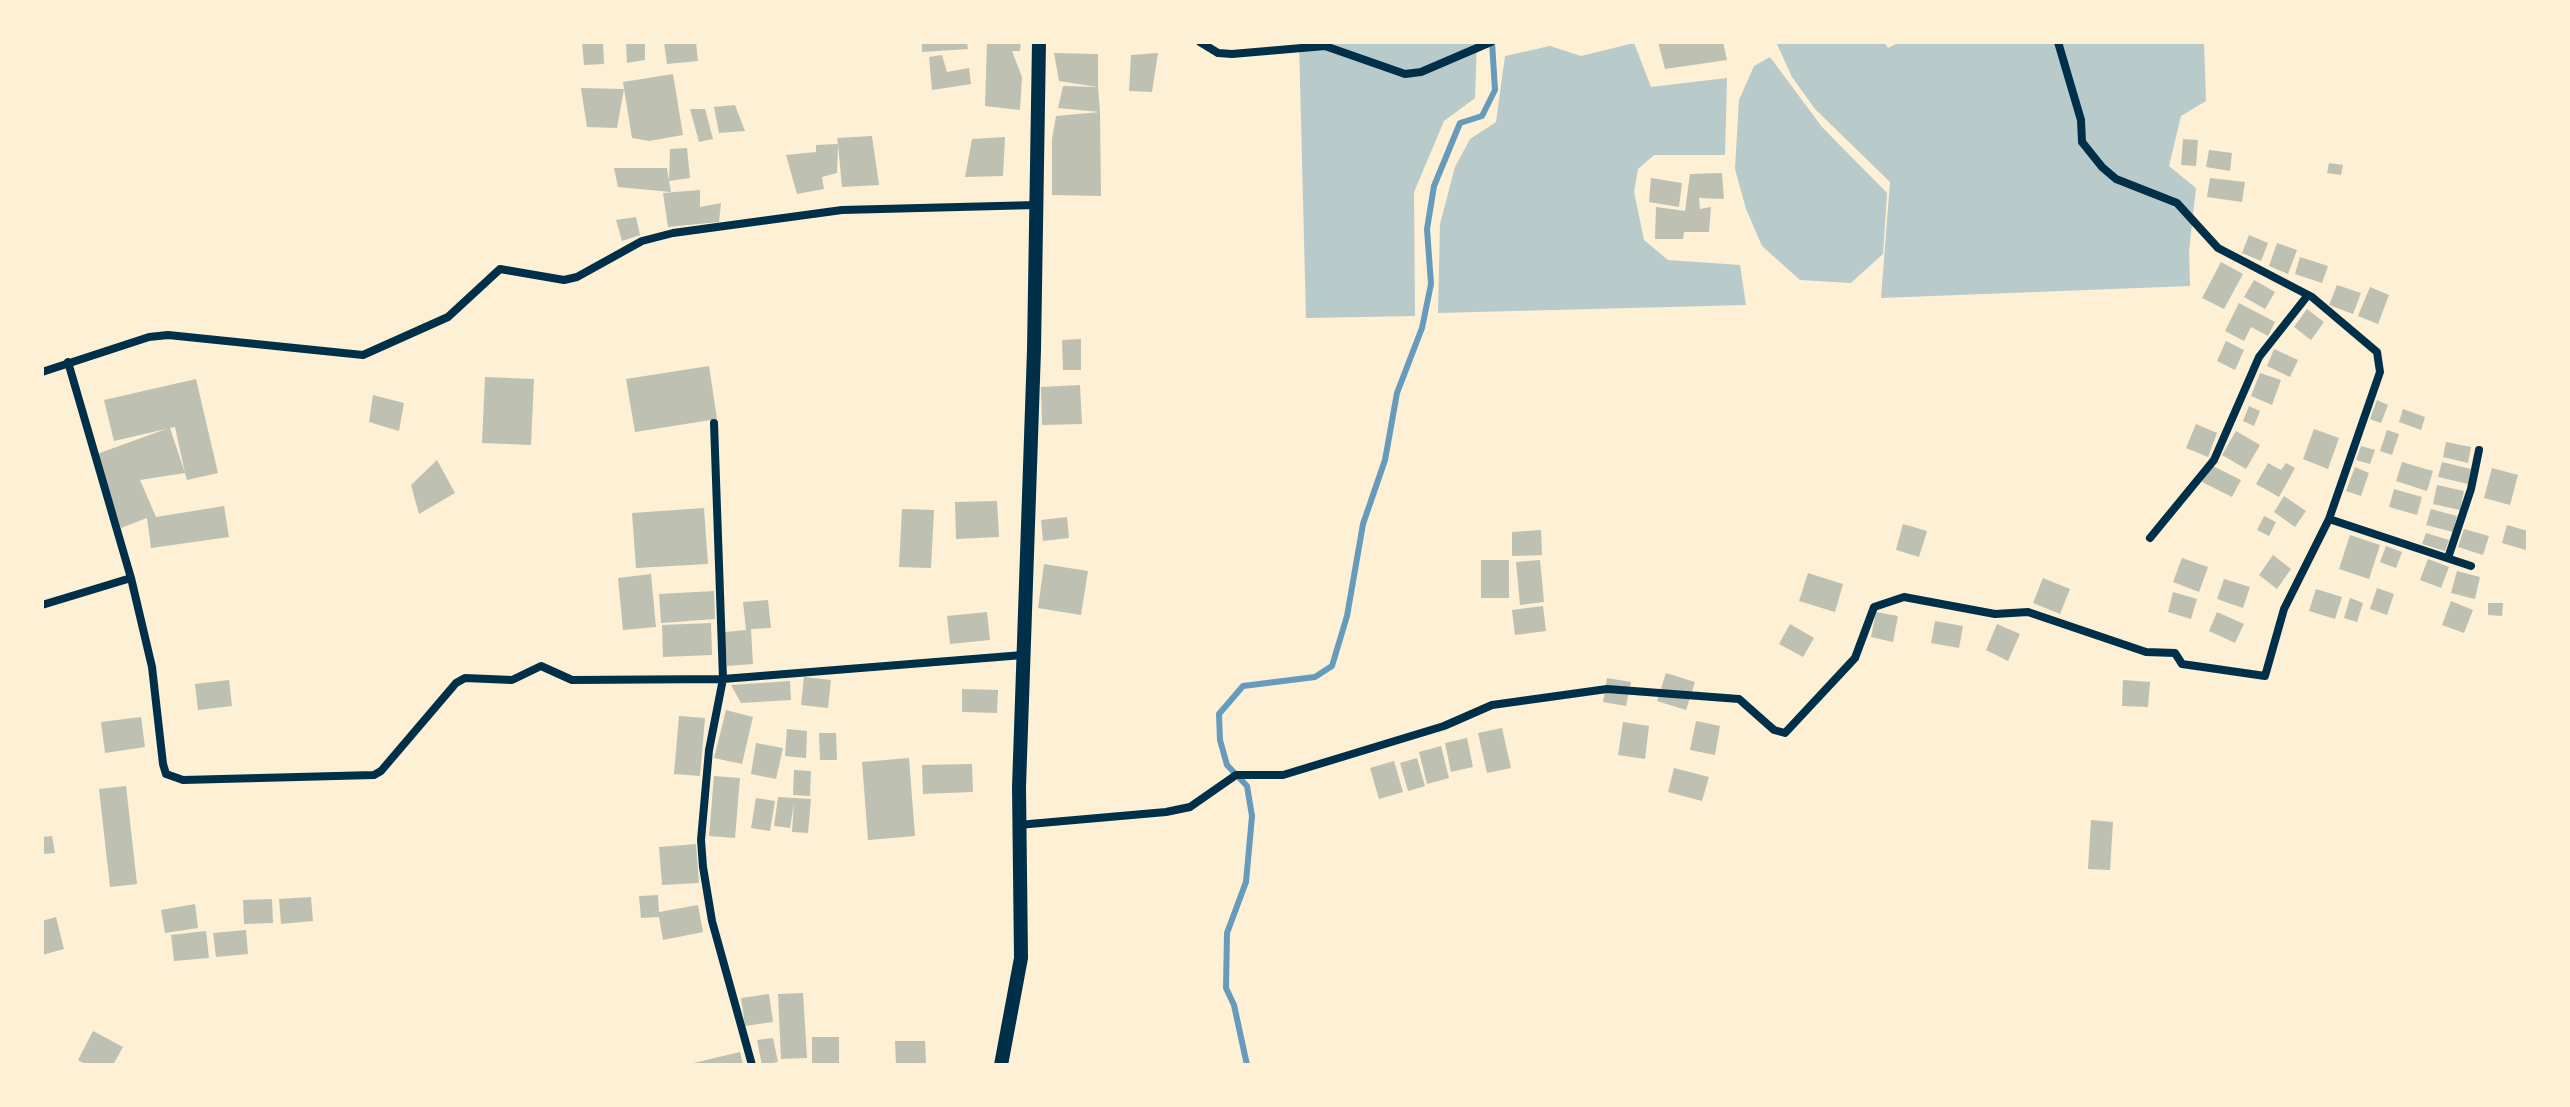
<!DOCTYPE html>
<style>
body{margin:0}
#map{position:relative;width:2570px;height:1107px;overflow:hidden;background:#fdf0d5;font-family:"Fira Sans Condensed",sans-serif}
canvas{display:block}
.frame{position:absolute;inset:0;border:44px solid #fdf0d5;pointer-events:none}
</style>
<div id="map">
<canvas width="2570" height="1107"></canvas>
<div class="frame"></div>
</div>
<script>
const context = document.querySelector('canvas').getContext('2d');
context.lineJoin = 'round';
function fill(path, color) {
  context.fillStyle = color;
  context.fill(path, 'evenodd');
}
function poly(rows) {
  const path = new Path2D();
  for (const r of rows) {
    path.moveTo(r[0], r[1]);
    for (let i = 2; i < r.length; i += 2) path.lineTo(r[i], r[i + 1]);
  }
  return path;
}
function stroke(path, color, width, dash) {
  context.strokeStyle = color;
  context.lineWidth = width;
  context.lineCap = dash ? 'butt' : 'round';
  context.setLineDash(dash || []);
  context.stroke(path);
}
fill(poly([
 [1299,42,1477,42,1475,98,1444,121,1414,192,1415,316,1306,318],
 [1776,42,1884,42,1888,48,1900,42,2204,42,2206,101,2181,116,2169,166,2196,188,2189,251,2190,286,1881,298,1890,182,1815,109,1792,77],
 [1634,43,1651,87,1727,78,1725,155,1654,155,1638,169,1634,192,1644,240,1668,260,1740,265,1746,305,1438,313,1440,224,1455,167,1470,139,1496,122,1505,56,1550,46,1581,56],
 [1770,57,1822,127,1887,193,1883,254,1851,283,1800,280,1762,246,1746,209,1735,169,1739,100,1754,66]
]), '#b9caca');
stroke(poly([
 [1247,1065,1234,1005,1226,988,1227,933,1246,882,1252,816,1247,786,1227,765,1220,740,1219,714,1243,686,1315,677,1332,666,1347,616,1363,524,1385,460,1397,393,1422,328,1431,284,1427,229,1434,186,1460,123,1482,116,1495,90,1492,42]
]), '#669bbc', 6);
fill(poly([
 [582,42,603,42,604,64,584,65],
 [664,42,696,42,698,61,667,64],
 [922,42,967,42,968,49,922,52],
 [987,42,1021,42,1020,51,1012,51,1022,77,1020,110,985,106],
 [1658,42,1723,42,1727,60,1665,69],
 [645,43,645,60,627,63,626,44],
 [1054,53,1098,54,1098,87,1059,81],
 [1158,53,1152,92,1129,91,1131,55],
 [942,55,947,72,969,68,971,84,932,90,929,57],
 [673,74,683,135,649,141,632,138,624,89,617,128,587,127,581,88,624,89,623,82],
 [1063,86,1098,87,1100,112,1058,108],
 [735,105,745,131,719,133,714,107],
 [690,109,705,109,713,139,699,142],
 [1100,112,1101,196,1052,195,1052,139,1056,116],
 [872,136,879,185,842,187,838,144,837,173,822,177,824,189,797,194,786,155,816,152,816,145,838,144,837,138],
 [1005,137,1003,176,965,177,972,139],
 [2183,139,2198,140,2196,166,2181,165],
 [687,148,690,178,669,181,671,192,618,187,614,168,667,168,669,181,670,149],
 [2209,150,2232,153,2230,171,2206,167],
 [2329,163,2343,165,2341,175,2327,173],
 [1722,173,1724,199,1699,198,1700,209,1711,207,1709,232,1684,232,1683,239,1655,239,1656,207,1685,211,1690,174],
 [1651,178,1682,183,1679,207,1649,202],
 [2210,178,2245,182,2242,202,2207,197],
 [700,190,700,207,721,203,719,222,668,227,663,193],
 [636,217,640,235,622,241,616,220],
 [2249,235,2268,243,2261,261,2242,253],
 [2277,243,2297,250,2288,274,2269,266],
 [2300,257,2328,266,2322,283,2295,274],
 [2221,262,2243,274,2224,309,2202,298],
 [2254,280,2275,292,2265,309,2244,297],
 [2337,285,2361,293,2353,314,2329,305],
 [2370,287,2389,295,2378,324,2358,316],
 [2239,303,2275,322,2268,336,2251,327,2244,341,2225,331],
 [2307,309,2324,322,2311,340,2294,327],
 [1081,339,1081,370,1063,370,1062,340],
 [2226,341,2244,350,2235,370,2217,361],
 [2274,349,2298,360,2290,377,2267,366],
 [709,366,717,419,635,432,626,379],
 [2260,373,2281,380,2272,405,2251,396],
 [485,377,534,379,531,445,482,443],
 [196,379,218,473,187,480,185,473,140,480,156,517,224,506,229,537,151,548,147,518,121,528,97,454,166,429,114,441,104,400],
 [175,427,185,473,170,428],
 [1080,385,1082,424,1042,425,1041,387],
 [373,395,404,403,399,431,369,422],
 [2377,400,2388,405,2381,423,2370,419],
 [2249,406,2260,411,2254,426,2243,421],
 [2403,409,2425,417,2421,430,2399,422],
 [2196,424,2217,433,2208,457,2186,448],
 [2314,429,2339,438,2328,469,2303,459],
 [2387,430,2399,434,2392,455,2380,451],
 [2236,431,2260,445,2246,469,2222,455],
 [2446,442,2471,447,2468,463,2443,457],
 [2361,446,2375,450,2370,464,2356,460],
 [437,460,455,493,419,514,411,485],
 [2402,462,2433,471,2427,491,2396,481],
 [2442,462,2471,469,2468,484,2438,477],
 [2268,463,2281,470,2286,463,2295,468,2279,497,2256,484],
 [2211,465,2241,480,2232,497,2202,482],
 [2355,467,2369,473,2361,496,2346,491],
 [2492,468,2518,475,2510,505,2484,498],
 [2437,485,2464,491,2460,510,2433,504],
 [2394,489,2422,497,2417,515,2389,507],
 [2284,496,2306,511,2295,527,2274,512],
 [997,501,999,537,956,539,955,502],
 [704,508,708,564,636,568,632,513],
 [902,509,934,510,931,568,899,567],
 [2431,509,2457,516,2453,532,2426,525],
 [2264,516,2276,522,2269,536,2257,530],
 [1067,517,1069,538,1043,541,1041,520],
 [1903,524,1927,531,1919,557,1896,550],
 [2507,525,2528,531,2526,550,2502,543],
 [2464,529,2489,536,2483,555,2458,547],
 [1541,530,1542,555,1512,556,1512,532],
 [2426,533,2449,540,2445,551,2422,544],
 [2350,535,2380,545,2369,579,2339,569],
 [2386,546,2402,552,2396,568,2380,562],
 [2273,555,2291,569,2277,589,2259,575],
 [2182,558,2208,567,2199,592,2173,582],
 [2428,559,2449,567,2441,588,2420,580],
 [1481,560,1509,560,1509,598,1481,598],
 [1540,560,1544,602,1520,605,1516,562],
 [1044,564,1088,571,1081,615,1038,608],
 [2457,571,2480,577,2475,599,2451,593],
 [1808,573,1843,584,1835,612,1799,601],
 [651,574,656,627,623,630,618,578],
 [2043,578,2070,589,2060,614,2033,603],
 [2224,579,2250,587,2243,608,2217,599],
 [2377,588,2394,594,2387,615,2370,609],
 [2316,589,2342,597,2335,619,2309,611],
 [714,591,715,619,661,623,659,594],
 [2173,592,2197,599,2191,619,2168,612],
 [2350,598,2363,603,2357,622,2344,618],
 [768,600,771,628,751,629,753,664,727,666,725,632,746,630,743,602],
 [2451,601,2473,610,2464,633,2442,625],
 [2488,603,2503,603,2502,616,2488,615],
 [1543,606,1546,631,1515,635,1512,610],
 [987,612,990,640,950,644,947,616],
 [1876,612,1898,616,1893,642,1871,637],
 [2217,612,2244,624,2235,643,2209,631],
 [1935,621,1963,626,1959,648,1931,643],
 [711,623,712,655,663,657,662,625],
 [1790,624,1814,638,1803,657,1779,644],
 [1997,624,2020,634,2008,661,1986,650],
 [1666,673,1695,682,1686,710,1657,701],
 [804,677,831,680,828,708,801,705],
 [1607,678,1631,682,1626,706,1603,702],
 [229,680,232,706,198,710,195,684],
 [2123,680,2150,682,2148,707,2122,706],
 [790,681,791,700,741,703,731,685],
 [962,689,998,690,997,713,962,712],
 [726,710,753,717,742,764,714,758],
 [679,716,705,718,700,776,674,774],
 [141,717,145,747,105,753,101,722],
 [1696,721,1720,726,1715,755,1690,750],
 [1623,722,1649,726,1645,759,1618,755],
 [1502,728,1511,768,1487,773,1478,733],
 [787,729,807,731,806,758,785,756],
 [819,733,836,733,837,760,820,760],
 [1467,738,1473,767,1451,772,1445,743],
 [756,743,783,748,776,779,751,774],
 [1441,746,1449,778,1427,784,1419,752],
 [909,758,915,836,868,840,862,762],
 [1417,758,1425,786,1408,791,1400,763],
 [1394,761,1403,792,1379,799,1370,768],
 [972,764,973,792,923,794,922,765],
 [1674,768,1709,777,1702,801,1668,792],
 [794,770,811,771,810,796,793,795],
 [714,776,740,778,735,838,709,836],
 [126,786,137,884,110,887,99,789],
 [778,797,811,799,808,833,792,832,794,803,790,828,774,826],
 [756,798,775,801,770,831,751,828],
 [2091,820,2113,822,2110,870,2088,869],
 [52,836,55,853,42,854,42,837],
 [696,844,699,883,662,885,659,847],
 [658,895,659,912,698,905,703,932,663,940,659,917,641,918,639,896],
 [311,897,313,921,281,924,279,899],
 [272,899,273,923,244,924,243,900],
 [195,904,198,928,165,933,161,910],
 [56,917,64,949,42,955,42,921],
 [246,930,248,954,216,957,213,933],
 [206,931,209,958,174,961,171,935],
 [803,993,807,1058,781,1059,778,994],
 [769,994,773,1022,745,1026,741,998],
 [93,1031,123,1047,113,1065,87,1065,78,1060],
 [812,1037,839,1037,839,1065,812,1065],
 [773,1038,778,1062,762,1065,757,1040],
 [895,1041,925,1041,926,1065,896,1065],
 [740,1052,743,1065,689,1065,689,1064]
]), '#bec0b2');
stroke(poly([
 [1200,42,1218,53,1232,54,1325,46,1405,74,1421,72,1491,42],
 [2058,42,2081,120,2082,142,2102,167,2116,179,2177,203,2218,248,2312,297,2377,352,2380,372,2329,519],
 [68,362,131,578],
 [42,372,149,337,168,335,363,355,448,317,500,269,564,280,577,277,642,241,673,233,842,210,1037,205],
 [714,423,723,679,1023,655],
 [2150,538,2214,460,2259,357,2308,295],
 [2448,558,2471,489,2479,450],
 [42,605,131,578,152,667,163,764,166,774,183,780,374,775,381,771,456,683,465,678,512,680,541,666,572,680,723,679,709,750,701,840,703,867,712,921,752,1065],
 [1018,825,1166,812,1190,807,1236,775,1283,775,1444,726,1492,705,1607,689,1739,699,1774,730,1785,733,1855,658,1874,607,1904,597,1995,614,2028,612,2146,652,2175,653,2182,664,2265,676,2284,609,2329,519,2471,566]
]), '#003049', 8);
stroke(poly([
 [1001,1065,1021,958,1019,787,1034,350,1039,42]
]), '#003049', 14);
</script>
